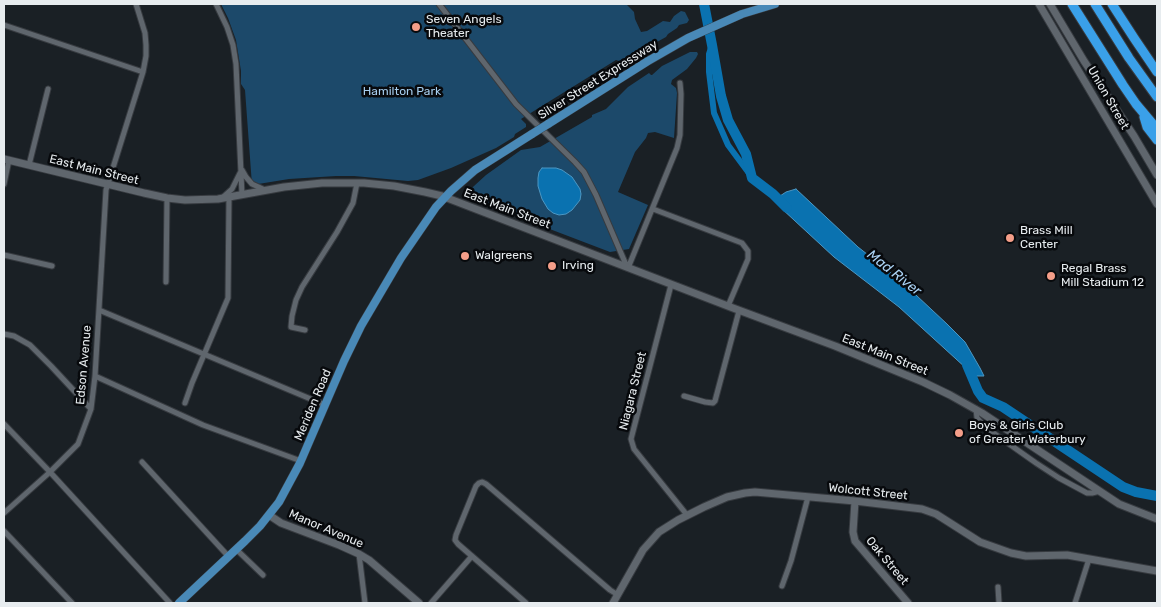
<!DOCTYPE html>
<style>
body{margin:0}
#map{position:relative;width:1161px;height:607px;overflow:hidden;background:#1a2025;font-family:Rubik,sans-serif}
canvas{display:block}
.frame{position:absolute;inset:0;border:5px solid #e7ecef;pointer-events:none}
</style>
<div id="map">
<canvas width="1161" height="607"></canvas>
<div class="frame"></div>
</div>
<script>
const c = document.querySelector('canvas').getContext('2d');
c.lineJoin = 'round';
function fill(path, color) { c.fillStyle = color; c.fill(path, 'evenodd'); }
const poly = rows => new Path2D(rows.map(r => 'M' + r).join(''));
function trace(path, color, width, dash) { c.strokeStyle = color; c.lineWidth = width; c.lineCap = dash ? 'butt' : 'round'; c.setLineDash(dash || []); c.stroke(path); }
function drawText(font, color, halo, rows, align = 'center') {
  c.font = font + ' Rubik,sans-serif'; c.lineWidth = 5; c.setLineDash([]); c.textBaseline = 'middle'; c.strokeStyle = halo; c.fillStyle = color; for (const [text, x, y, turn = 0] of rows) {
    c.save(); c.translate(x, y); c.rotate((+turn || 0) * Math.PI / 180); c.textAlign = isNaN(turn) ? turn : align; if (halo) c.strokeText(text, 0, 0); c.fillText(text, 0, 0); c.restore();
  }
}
fill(poly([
 [221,4,626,4,634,12,635,19,641,32,647,31,663,21,670,22,674,16,681,11,685,12,689,20,687,23,679,25,677,28,668,34,666,37,635,54,627,60,622,62,616,60,521,119,526,124,526,127,515,134,514,137,496,148,451,168,418,180,408,181,354,176,336,176,289,179,252,185,245,90,241,84,241,71,236,40,228,18],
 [690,52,697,52,698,54,696,58,687,69,672,80,671,84,676,88,677,93,674,138,655,132,648,133,646,138,635,152,618,192,648,205,629,249,610,252,471,199,468,196,468,192,474,186,486,175,521,150,540,147,592,117,592,115,606,109,628,87,649,73,651,75,652,75,662,66]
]), '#1c496a');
const water = poly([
 [542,168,556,168,562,170,572,177,580,189,581,194,580,200,572,210,566,214,559,215,553,213,548,209,542,199,538,186,538,178,539,172,542,168],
 [796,189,858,247,901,281,947,324,965,342,980,368,984,376,976,376,971,378,967,369,899,307,834,257,781,208,778,202,778,199,780,196,786,192,796,189]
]);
fill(water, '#0a72b0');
trace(water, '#4c97c3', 1);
trace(poly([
 [712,45,709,54,709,72,714,113,728,145,751,176]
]), '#0a72b0', 6);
trace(poly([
 [704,4,712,45,721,96,728,120,746,154,752,178,773,194,787,208],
 [967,365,978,391,983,398,1003,407,1123,487,1136,492,1157,496]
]), '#0a72b0', 10);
const street = poly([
 [216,4,227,27,233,45,236,64,242,195],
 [439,4,516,104,575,162,584,172,596,195,627,267],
 [4,25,143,72],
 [29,165,48,89],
 [242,170,246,177,252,184,265,190],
 [4,184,9,160],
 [222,198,232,189,240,173],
 [653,209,742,243,748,251,748,259,728,306],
 [4,255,52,266],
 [628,268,677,148,680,135,681,94,680,83],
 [166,282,167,198],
 [671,285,631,439,634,449,687,515],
 [99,310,325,405],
 [305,330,291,327,292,316,296,300,302,287,337,232,353,203,357,183],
 [4,334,14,336,30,345,51,366,91,409],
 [95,376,203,425,301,461],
 [684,396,705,402,713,403,715,401,739,311],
 [185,403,192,383,228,298,229,197],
 [976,409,977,418,985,427,1036,463,1059,478,1087,493,1092,493,1100,491],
 [4,424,50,472,170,603],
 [142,462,229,557],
 [4,513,50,472,78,444,91,409,95,376,106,190,143,72,146,56,146,45,145,33,136,4],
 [4,531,72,603],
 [237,550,263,575],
 [359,554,365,603],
 [782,586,791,561,808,497],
 [998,587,999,603],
 [431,603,472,556],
 [526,603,458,544,455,540,456,535,476,486,479,483,482,482,486,484,610,590,618,595],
 [1075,603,1089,559]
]);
const secondary = poly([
 [1039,4,1157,204],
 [1050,4,1084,61,1134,136,1157,175],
 [4,159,144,193,167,198,185,200,218,199,284,187,322,183,364,183,394,186,425,192,442,196,733,308,835,346,923,382,950,395,982,413,1119,504,1157,519],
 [855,501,853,532,855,541,908,603],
 [269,515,281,523,339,545,359,554,369,560,419,603],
 [613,603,643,550,659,532,678,520,704,507,727,497,745,493,755,492,855,501,922,509,936,514,980,542,1011,553,1026,556,1067,555,1157,571]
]);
const primary = poly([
 [548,124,648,61,688,38,742,14,775,4],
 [179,603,245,541,260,526,279,502,300,463,344,361,361,326,401,258,436,207,451,191,475,170,532,134]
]);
const highway = poly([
 [1072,4,1123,85,1136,104,1157,129],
 [1095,4,1129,58,1157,97],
 [1112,4,1134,38,1157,72],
 [1144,117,1147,127,1157,140]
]);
trace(street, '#373b40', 7);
trace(secondary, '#373b40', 9);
trace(primary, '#373b40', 9);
trace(highway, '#373b40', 11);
trace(street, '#5f666d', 5);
trace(secondary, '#5f666d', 7);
trace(primary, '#4989b7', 8);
trace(highway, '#3aa0e9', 9);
const primaryBridge = poly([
 [532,134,548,124]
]);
trace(primaryBridge, '#373b40', 9, []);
trace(primaryBridge, '#4989b7', 8);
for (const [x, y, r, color] of [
 [416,27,5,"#f49e89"],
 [1010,238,5,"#f49e89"],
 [465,256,5,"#f49e89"],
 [552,266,5,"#f49e89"],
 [1051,276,5,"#f49e89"],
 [959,433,5,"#f49e89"]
]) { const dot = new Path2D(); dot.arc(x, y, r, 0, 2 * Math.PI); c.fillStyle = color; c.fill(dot); trace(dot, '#07090c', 2); }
drawText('12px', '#e7ecef', '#07090c', [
 ["Seven Angels",426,20],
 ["Theater",426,34],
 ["Brass Mill",1020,231],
 ["Center",1020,245],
 ["Walgreens",475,256],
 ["Irving",562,266],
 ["Regal Brass",1061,269],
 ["Mill Stadium 12",1061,283],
 ["Boys & Girls Club",969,426],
 ["of Greater Waterbury",969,440]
], 'left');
drawText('12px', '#e7ecef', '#07090c', [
 ["Silver Street Expressway",598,80,-32],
 ["Union Street",1108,98,60],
 ["East Main Street",94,170,14],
 ["East Main Street",507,209,21],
 ["East Main Street",885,355,22],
 ["Edson Avenue",84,365,-85],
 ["Niagara Street",633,391,-76],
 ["Meriden Road",313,405,-67],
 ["Wolcott Street",868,492,6],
 ["Manor Avenue",326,529,23],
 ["Oak Street",887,561,50]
]);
drawText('12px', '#a6ceef', '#07090c', [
 ["Hamilton Park",402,92]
]);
drawText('italic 14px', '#aad2f4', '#07090c', [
 ["Mad River",894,273,38]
]);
</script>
